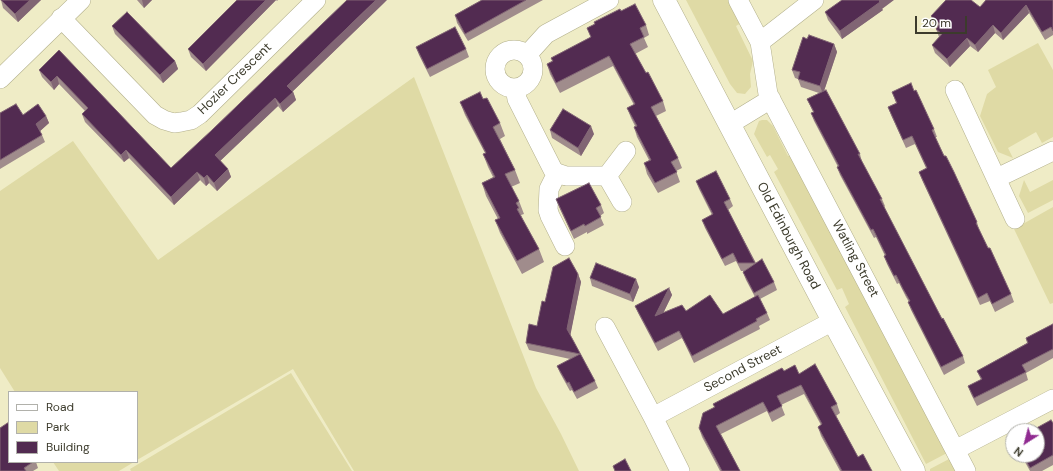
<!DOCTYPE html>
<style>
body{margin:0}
#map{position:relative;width:1053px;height:471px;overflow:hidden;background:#efecc6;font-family:"DM Sans",sans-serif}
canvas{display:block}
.legend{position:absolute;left:8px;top:391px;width:130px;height:72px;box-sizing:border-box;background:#fff;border:1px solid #b1b1ab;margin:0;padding:5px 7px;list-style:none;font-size:12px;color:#3c3b2c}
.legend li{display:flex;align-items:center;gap:8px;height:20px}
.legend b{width:20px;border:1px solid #b1b1ab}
.north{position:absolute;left:1005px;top:423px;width:40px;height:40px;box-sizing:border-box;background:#fff;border:1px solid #b1b1ab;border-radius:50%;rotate:216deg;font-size:11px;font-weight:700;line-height:16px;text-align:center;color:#3c3b2c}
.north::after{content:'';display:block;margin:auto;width:14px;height:18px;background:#902b91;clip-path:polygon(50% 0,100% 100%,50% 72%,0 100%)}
.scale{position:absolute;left:915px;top:16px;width:52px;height:18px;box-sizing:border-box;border:2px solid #3c3b2c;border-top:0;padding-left:5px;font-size:12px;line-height:14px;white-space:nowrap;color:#3c3b2c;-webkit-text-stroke:3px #fff;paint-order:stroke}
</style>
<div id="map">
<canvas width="1053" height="471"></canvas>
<ul class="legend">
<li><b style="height:5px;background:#fff"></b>Road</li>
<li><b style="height:11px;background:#dfdaa5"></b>Park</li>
<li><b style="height:11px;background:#522b51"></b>Building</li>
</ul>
<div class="north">N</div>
<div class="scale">20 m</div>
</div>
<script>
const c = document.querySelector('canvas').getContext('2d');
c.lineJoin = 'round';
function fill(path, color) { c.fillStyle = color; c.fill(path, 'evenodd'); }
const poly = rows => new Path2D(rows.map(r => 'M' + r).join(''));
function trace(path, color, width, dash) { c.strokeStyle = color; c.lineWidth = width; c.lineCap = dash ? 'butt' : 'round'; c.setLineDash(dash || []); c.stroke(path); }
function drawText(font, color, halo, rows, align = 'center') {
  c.font = font + ' "DM Sans",sans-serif'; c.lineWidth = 4; c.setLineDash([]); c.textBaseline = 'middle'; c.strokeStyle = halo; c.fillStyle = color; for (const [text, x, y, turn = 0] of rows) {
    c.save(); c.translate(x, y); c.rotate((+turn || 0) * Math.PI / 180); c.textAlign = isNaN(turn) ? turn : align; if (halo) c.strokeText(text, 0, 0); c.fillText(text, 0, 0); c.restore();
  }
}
fill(poly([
 [686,0,729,0,741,23,736,26,753,61,750,74,751,87,745,94,737,93,730,84],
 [1038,43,1053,70,1053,137,1042,143,1036,132,1008,148,1013,158,998,152,980,116,987,94,996,87,988,70],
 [414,77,536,388,561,434,579,471,354,471,293,369,137,460,137,392,15,392,0,368,0,191,73,141,158,260],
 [762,120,767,120,773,126,788,156,793,153,947,453,926,464,845,307,849,304,842,288,837,290,774,172,778,169,770,155,767,157,754,134,759,121],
 [1024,180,1030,192,1053,180,1053,200,1028,213,1019,196],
 [1053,207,1053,303,1050,304,1014,229],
 [291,373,352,471,131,471,130,469],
 [951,458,957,471,930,471,930,469],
 [53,462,134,462,119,471,59,471]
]), '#dfdaa5');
const minor = poly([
 [738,0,760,42,768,94,966,471],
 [61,18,155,115,164,120,174,123,181,122,191,120,200,114,316,0],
 [760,42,814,0],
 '495 69a19 19 0 1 1 38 0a19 19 0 1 1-38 0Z',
 [527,55,546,34,609,0],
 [0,79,81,0],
 [515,88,517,99,553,170,557,173,566,176,607,176],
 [955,90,1015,219],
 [730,124,771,99],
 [557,173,549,189,548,210,550,216,565,246],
 [997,178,1053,151],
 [622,202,607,176,626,151],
 [605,327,653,417,833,321],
 [653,417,680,471],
 [955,450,1053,399]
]);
const secondary = poly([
 [664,0,833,321,914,471]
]);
trace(minor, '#b2af8b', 20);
trace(secondary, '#b2af8b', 23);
trace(minor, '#fff', 19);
trace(secondary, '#fff', 22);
fill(poly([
 [1,0,41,0,18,22,3,8],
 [137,0,152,0,144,8],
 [237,0,278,0,277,1,276,0,206,71,191,57,188,49],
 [387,0,293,91,296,100,283,112,278,106,220,161,228,169,231,177,217,191,209,183,206,186,200,180,174,205,129,158,124,162,85,122,82,114,85,111,59,84,54,90,42,77,39,70,59,50,171,168],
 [482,0,543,0,468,41,457,23,455,15],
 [1053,0,1053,35,1045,40,1029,13,1003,40,995,33,978,52,970,46,950,67,935,53,932,45,939,37,936,29,938,27,934,24,931,16,980,7],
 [882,9,883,10,842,39,828,20,825,12],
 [621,11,646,25,649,35,644,38,648,47,635,54,646,73,663,101,666,111,656,116,678,158,682,168,676,171,680,182,658,193,647,174,644,163,649,160,637,137,634,127,635,126,631,118,627,108,634,105,613,66,560,93,550,74,547,64,552,61,551,58,591,37,587,28],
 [112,26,175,61,178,69,163,83,115,34],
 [807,39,834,44,837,52,824,91,860,154,862,162,882,199,885,206,884,207,942,319,963,356,965,363,944,375,911,310,908,302,909,302,906,297,899,283,897,284,887,264,884,256,885,256,876,237,874,238,840,175,837,167,838,167,814,121,811,113,813,112,807,99,819,93,801,87,798,79,795,78,792,70],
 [416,47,466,49,469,57,430,77,419,55],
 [914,91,934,129,937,137,935,137,977,222,979,230,1011,294,1014,302,995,312,990,301,980,305,922,180,919,172,926,168,915,144,906,148,891,115,888,107,896,103,892,92],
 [483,99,500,123,505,136,500,139,515,170,520,183,511,187,519,201,524,214,521,215,523,220,539,249,544,262,522,274,500,233,495,220,498,219,486,196,482,183,493,177,488,167,483,154,485,153,465,115,460,102],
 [0,113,23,115,46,116,49,123,40,131,42,135,45,142,0,169],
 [550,130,594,134,581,156,552,138],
 [696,181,730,199,733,206,728,210,756,263,774,282,777,290,760,299,767,313,770,320,759,326,760,329,694,363,682,338,658,351,638,313,635,306,669,288,672,295,663,313,686,311,723,314,755,297,746,280,743,272,744,271,741,271,736,261,725,266,705,228,702,220,712,215,699,189],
 [556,199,601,205,604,213,600,216,604,225,587,234,587,232,574,239,559,207],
 [578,274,581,282,570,335,595,381,598,388,577,399,572,390,570,391,560,373,557,366,570,359,529,350,526,343,537,326,545,302],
 [590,278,639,287,633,302,592,286],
 [1053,324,1053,358,1026,373,1028,380,977,406,971,394,968,386,981,380,977,371,1027,343,1026,338],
 [784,371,799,374,837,404,840,413,836,416,858,457,872,471,840,471,821,436,818,427,821,425,804,394,781,405,785,415,772,422,767,411,721,434,740,471,720,471,702,437,699,428,714,407,713,404],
 [1053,423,1053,465,1042,471,1030,471,1021,455,1037,455],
 [9,462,36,462,38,468,33,471,0,471]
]), '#a08c8c');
fill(poly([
 [30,0,41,0,18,22,15,14],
 [142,0,152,0,144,8],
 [266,0,276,0,206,71,203,64],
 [376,0,387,0,290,94,287,86],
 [880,0,894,0,882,9,883,10,842,39,840,31],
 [1026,5,1029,13,1003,40,1001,33],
 [993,25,995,33,978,52,975,45],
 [967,38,970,46,950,67,947,59],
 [834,44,837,52,823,94,820,86],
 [175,61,178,69,163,83,160,75],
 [57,76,59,84,54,90,51,82],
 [293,92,296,100,283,112,280,104],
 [275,98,278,106,218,163,215,155],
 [46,116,49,123,39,132,36,124],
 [591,126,594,134,581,156,578,148],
 [126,150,129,158,124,162,121,155],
 [228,169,231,177,217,191,214,183],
 [197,172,200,180,174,205,171,197],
 [207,175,209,183,206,186,204,178],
 [578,274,581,282,570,337,567,329],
 [636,279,639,287,633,302,630,294],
 [669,288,672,295,658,324,655,316]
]), '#816574');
const building = poly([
 [1,0,30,0,15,14,1,0],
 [237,0,266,0,203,64,188,49,237,0],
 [347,0,376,0,287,86,293,92,280,104,275,98,215,155,228,169,214,183,207,175,204,178,197,172,171,197,126,150,121,155,82,114,88,108,57,76,51,82,39,70,59,50,171,168,212,130,347,0],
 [482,0,526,0,465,34,455,15,482,0],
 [842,0,880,0,879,1,880,2,840,31,825,12,842,0],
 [946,0,971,0,980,7,986,0,1053,0,1053,31,1051,27,1042,32,1026,5,1001,33,993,25,975,45,967,38,947,59,932,45,942,34,936,29,940,24,931,16,946,0],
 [635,4,646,25,640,28,644,37,630,44,646,73,648,72,663,101,651,107,678,158,671,162,677,172,655,183,644,163,651,160,634,127,637,126,627,108,635,104,609,56,556,83,547,64,553,61,551,58,591,37,587,28,595,24,594,22,620,9,621,11,635,4],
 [127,12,175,61,160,75,112,26,127,12],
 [455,27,466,49,427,69,416,47,455,27],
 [809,35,834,44,820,86,798,79,800,72,792,70,803,37,807,39,809,35],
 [911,83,914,91,916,90,934,129,932,130,944,156,946,156,954,172,977,222,976,223,988,248,990,248,1011,294,992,304,987,293,978,298,919,172,927,168,912,136,903,140,888,107,897,103,892,92,911,83],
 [826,90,860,154,858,154,882,199,880,199,942,319,943,318,963,356,941,367,908,302,910,301,903,289,896,275,894,276,884,256,886,255,873,229,871,230,837,167,839,166,811,113,814,112,807,99,826,90],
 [480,92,483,99,487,98,500,123,493,127,515,170,505,174,519,201,516,203,519,208,517,209,539,249,517,261,495,220,500,218,482,183,495,177,483,154,486,153,460,102,480,92],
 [16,104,23,115,38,104,46,116,36,124,42,135,0,160,0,113,16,104],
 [563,109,591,126,578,148,550,130,563,109],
 [716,171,730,199,724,202,755,263,738,263,733,253,722,259,702,220,713,214,696,181,716,171],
 [589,183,601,205,596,208,601,217,585,226,584,224,571,231,556,199,589,183],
 [569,258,578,274,567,329,595,381,574,392,569,382,567,383,557,366,580,354,526,343,529,324,537,326,542,301,545,302,553,267,569,258],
 [762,259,774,282,754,293,743,272,762,259],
 [596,263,636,279,630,294,590,278,596,263],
 [669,288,655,316,682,305,686,311,710,295,723,314,758,295,767,313,756,319,757,321,692,356,679,331,655,343,635,306,669,288],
 [1053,324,1053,349,1022,365,1026,372,974,398,968,386,982,379,977,371,1028,343,1026,338,1053,324],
 [815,364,837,404,831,407,858,457,863,454,872,471,842,471,818,427,822,424,801,385,777,396,782,406,769,413,763,402,716,426,740,471,722,471,699,428,703,413,715,407,713,404,782,368,784,371,795,365,799,374,815,364],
 [1051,420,1053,423,1053,455,1030,468,1023,455,1037,455,1037,431,1031,431,1051,420],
 [9,422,9,462,33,462,24,468,26,471,0,471,0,428,9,422],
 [625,459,631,471,615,471,613,466,625,459]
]);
fill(building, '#522b51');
trace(building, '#816574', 1);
drawText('13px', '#3c3b2c', '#fff', [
 ["Hozier Crescent",235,79,-44],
 ["Old Edinburgh Road",788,236,62],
 ["Watling Street",855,259,62],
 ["Second Street",743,369,-28]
]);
</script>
